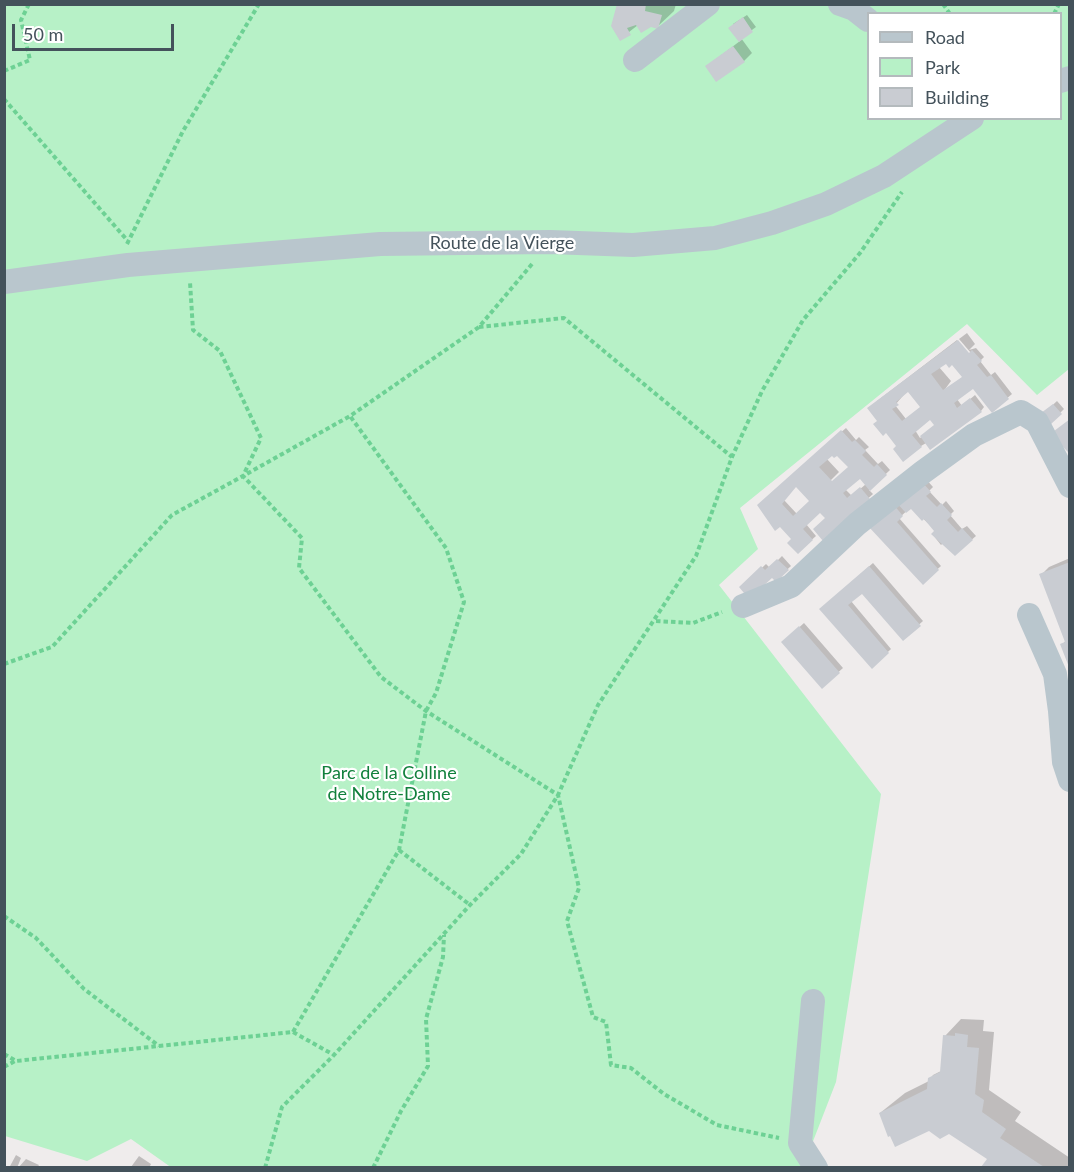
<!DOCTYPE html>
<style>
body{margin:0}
#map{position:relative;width:1074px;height:1172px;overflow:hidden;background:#efecec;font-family:Lato,sans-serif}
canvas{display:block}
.frame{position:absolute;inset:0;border:6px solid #44525b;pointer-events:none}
.legend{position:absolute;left:867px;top:12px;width:195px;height:108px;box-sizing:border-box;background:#fff;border:2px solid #b4babd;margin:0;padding:8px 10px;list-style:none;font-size:18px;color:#44525b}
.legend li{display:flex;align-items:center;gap:12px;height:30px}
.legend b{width:30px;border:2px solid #b4babd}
.scale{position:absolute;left:12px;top:24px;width:162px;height:27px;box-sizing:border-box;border:3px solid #44525b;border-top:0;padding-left:8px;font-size:18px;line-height:21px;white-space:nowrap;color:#44525b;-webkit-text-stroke:4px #fff;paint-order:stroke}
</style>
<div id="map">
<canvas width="1074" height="1172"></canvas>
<div class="frame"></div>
<ul class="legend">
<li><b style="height:8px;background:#b9c6cd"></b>Road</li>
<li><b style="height:16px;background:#b7f1c7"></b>Park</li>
<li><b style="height:16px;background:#c9ccd2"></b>Building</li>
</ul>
<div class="scale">50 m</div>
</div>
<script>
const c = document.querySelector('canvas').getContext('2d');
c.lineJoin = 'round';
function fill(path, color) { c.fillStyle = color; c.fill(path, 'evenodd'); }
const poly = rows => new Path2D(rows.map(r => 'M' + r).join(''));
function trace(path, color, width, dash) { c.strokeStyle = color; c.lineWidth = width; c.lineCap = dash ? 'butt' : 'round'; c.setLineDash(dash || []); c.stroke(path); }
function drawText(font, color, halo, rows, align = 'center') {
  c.font = font + ' Lato,sans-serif'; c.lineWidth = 4.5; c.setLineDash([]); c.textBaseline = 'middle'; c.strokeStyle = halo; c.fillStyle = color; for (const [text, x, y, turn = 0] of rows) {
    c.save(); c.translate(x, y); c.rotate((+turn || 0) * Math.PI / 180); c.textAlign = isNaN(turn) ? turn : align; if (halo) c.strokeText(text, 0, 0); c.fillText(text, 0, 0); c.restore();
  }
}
fill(poly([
 [5,5,1069,5,1069,369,1037,395,967,324,740,508,758,549,719,585,881,794,836,1082,803,1167,172,1168,131,1139,87,1161,5,1136],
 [868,14,1060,14,1060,118,868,118]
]), '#b7f1c7');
fill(poly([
 [619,4,676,4,674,11,657,27,638,25,620,39],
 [747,15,756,27,741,38,752,53,744,61,707,66,740,41,733,24],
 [967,333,975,344,969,350,976,348,984,357,980,361,991,375,995,372,1012,394,992,411,973,387,957,399,962,406,975,395,984,407,981,411,921,446,898,446,879,420,877,401,957,340,967,353,971,353,959,339],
 [946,362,953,363,964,376,943,392,951,381,939,367],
 [908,390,922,407,906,419,895,405],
 [931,418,935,425,920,438,915,430],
 [1057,401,1064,409,1051,422,1043,414],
 [846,428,856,440,859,437,869,447,865,450,878,464,882,461,890,470,869,490,873,494,823,539,826,518,820,511,806,524,816,536,798,552,793,539,780,525,767,519,825,446],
 [832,454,837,454,850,467,828,486,827,484,839,472,826,458],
 [860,477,866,484,852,496,845,489],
 [796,484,824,490,797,514,784,500],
 [925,478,933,487,929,491,942,505,946,501,954,511,950,515,962,529,967,526,976,536,955,554,944,542,941,545,933,535,936,531,911,507,899,518,941,566,923,582,870,526],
 [782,556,791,566,776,580,772,576,742,587,766,564,770,568],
 [1070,558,1070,664,1062,645,1066,640,1041,575,1049,567],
 [873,563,923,621,903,639,862,592,851,601,891,649,872,667,824,606],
 [804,623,843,668,822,687,783,642],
 [961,1019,984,1020,983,1031,994,1032,989,1090,1021,1112,1015,1121,1070,1158,1070,1168,983,1168,989,1158,949,1132,931,1130,880,1113,905,1093,929,1081,933,1075,941,1071,945,1036],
 [16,1155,21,1158,17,1168,9,1168],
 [139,1156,151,1164,149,1168,131,1167],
 [26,1159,39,1165,37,1168,18,1168]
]), '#0003');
fill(poly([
 [617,4,646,4,645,11,662,15,658,29,651,27,641,33,636,25,627,28,631,35,620,41,611,26],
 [743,17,753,32,739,42,728,28],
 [733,46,745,62,716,82,705,66],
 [958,340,969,353,972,350,982,361,977,365,987,377,991,375,1009,399,992,413,973,389,954,403,957,408,970,398,982,412,930,450,920,436,934,425,930,420,912,435,922,447,903,462,893,449,896,446,886,433,883,436,873,424,877,421,867,408],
 [946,364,949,368,952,365,962,377,943,390,931,374],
 [908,392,920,407,902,421,892,409,899,405,896,402],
 [1053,404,1062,414,1051,424,1041,413],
 [1070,419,1070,454,1050,434],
 [841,430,852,442,855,440,866,451,862,455,874,467,877,464,887,475,870,491,860,479,843,493,847,498,860,487,870,499,823,541,813,529,825,518,820,513,803,529,813,540,798,554,787,543,791,539,780,527,775,531,757,505],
 [832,456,834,458,837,456,848,467,832,481,819,467],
 [796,487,809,501,793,516,782,504],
 [921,481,931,492,926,496,937,507,941,503,952,515,947,520,958,532,962,528,973,540,955,556,931,534,934,531,924,519,922,521,911,509,906,513,896,502],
 [893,504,903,516,897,522,939,570,923,585,868,526],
 [777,559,789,570,776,582,772,578,749,599,739,587,761,566,765,570],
 [1070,562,1070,667,1069,667,1060,644,1065,642,1039,574],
 [869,566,921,626,903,641,862,594,848,605,889,653,872,669,819,609],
 [799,626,840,673,822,689,781,642],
 [955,1033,968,1035,967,1047,979,1048,975,1094,984,1100,982,1112,1006,1129,1000,1138,1044,1167,981,1167,987,1159,949,1134,940,1139,929,1131,895,1147,890,1136,888,1137,879,1113,927,1089,928,1078,940,1072,943,1035,955,1036]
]), '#c9ccd2');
trace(poly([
 [943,4,950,14],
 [1054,14,1059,4],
 [4,71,30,60,21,20,29,4],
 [4,99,127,240],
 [127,244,183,131,259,4],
 [532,264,479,327,350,416,243,476,302,538,299,568,381,677,426,711,558,795,579,888,567,921,593,1017,606,1022,611,1065,631,1068,664,1094,717,1125,779,1138],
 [479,327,564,318,732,457],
 [656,621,693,623,722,612],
 [4,664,52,647,172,515,243,476,261,438,220,351,193,330,190,282],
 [399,850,470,905],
 [4,916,36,938,84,989,159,1046],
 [293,1032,399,850,426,711,436,693,464,602,446,548,350,416],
 [4,1054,16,1061,293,1032,334,1055,470,905,521,854,558,795,598,705,696,556,732,457,762,391,803,320,860,253,902,192],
 [4,1067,15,1061],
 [265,1168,282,1107,334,1055],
 [373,1168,401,1111,428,1066,426,1019,443,957,444,935]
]), '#6dd194', 4, [4.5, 3]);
trace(poly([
 [840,4,854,9,868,20],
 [635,60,708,4],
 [1060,81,1070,78],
 [4,282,128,265,380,244,550,242,633,245,715,238,772,223,826,204,884,176,972,118],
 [743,606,791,586,857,524,923,472,974,435,1021,412,1037,422,1070,486],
 [1029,615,1055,674,1060,711],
 [1070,704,1060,711,1064,762,1070,780],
 [813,1001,800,1143,816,1168]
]), '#b9c6cd', 24);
drawText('18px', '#44525b', '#fff', [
 ["Route de la Vierge",502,243]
]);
drawText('18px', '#11803c', '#fff', [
 ["Parc de la Colline",389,773],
 ["de Notre-Dame",389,794]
]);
</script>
